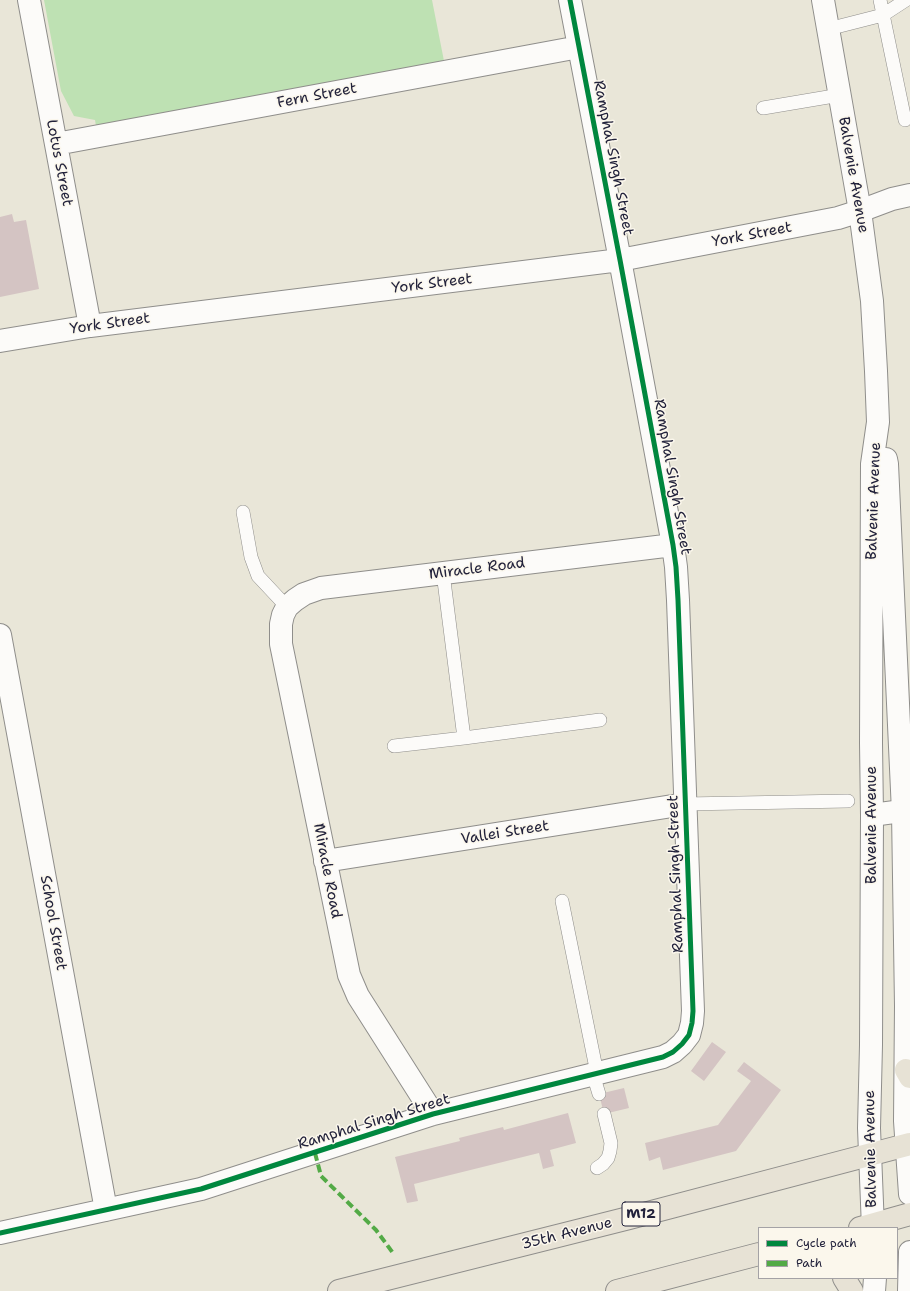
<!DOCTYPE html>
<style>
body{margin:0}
#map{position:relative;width:910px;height:1291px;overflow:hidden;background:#e9e6d8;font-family:"Shantell Sans",sans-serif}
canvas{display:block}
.legend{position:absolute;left:758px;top:1227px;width:140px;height:52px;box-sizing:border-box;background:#fbf7ec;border:1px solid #a4a2a5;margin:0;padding:5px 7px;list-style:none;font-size:12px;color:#22223b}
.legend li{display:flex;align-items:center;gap:8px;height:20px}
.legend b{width:20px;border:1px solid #a4a2a5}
</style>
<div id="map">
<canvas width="910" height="1291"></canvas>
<ul class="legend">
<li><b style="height:5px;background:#00873e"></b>Cycle path</li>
<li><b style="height:5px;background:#53aa46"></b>Path</li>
</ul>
</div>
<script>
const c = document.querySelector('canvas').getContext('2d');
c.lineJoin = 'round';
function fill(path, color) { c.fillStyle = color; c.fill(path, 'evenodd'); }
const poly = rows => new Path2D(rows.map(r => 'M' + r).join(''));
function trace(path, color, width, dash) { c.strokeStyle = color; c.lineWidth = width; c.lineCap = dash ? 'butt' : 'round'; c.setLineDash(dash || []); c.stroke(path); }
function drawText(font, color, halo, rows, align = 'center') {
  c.font = font + ' "Shantell Sans",sans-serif'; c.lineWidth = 3; c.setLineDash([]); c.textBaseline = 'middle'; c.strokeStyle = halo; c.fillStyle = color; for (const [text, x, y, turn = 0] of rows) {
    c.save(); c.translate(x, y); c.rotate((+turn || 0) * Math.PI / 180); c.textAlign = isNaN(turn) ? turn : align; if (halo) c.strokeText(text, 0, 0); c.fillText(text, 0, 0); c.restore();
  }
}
fill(poly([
 [44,0,432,0,444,61,96,126,95,120,74,116,61,91]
]), '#bee1b3');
fill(poly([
 [12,214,14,222,26,220,39,289,0,297,0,217],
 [712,1042,726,1052,704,1081,691,1071],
 [744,1062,781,1090,736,1151,663,1170,660,1157,649,1161,645,1143,718,1125,751,1081,737,1071],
 [624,1088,629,1108,604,1114,599,1094],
 [568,1113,576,1143,550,1150,554,1166,543,1169,539,1153,414,1184,418,1201,407,1203,395,1157,460,1141,459,1138,503,1127,504,1130]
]), '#d4c4c3');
const service = poly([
 [880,0,905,120],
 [828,29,883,15,906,0],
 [763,108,840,95],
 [243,512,251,557,258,576,287,607],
 [464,738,600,720],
 [394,746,464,738,443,573],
 [685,804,848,801],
 [562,901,597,1073],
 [593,1074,599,1094],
 [597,1168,603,1164,608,1158,610,1151,611,1143,604,1114]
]);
const minor = poly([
 [29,0,90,326],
 [56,144,579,47],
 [0,341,90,326,620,260,838,218,860,211,892,199,910,195],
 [0,635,106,1210],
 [872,815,910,810],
 [325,861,685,804],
 [433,1114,358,996,349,975,281,644,281,624,283,615,287,607,295,600,304,594,321,588,673,545],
 [0,1233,201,1189,433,1114,663,1057,673,1052,682,1044,689,1035,692,1023,693,1011,678,600,676,567,673,545,620,260,570,0]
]);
const tertiary = poly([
 [823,0,860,211,872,301,876,371,878,422,872,464,871,743,872,815,871,1045,869,1128,873,1228],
 [886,459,887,464,903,812,906,1006,905,1121,910,1194],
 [874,1291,875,1278],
 [909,1291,910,1252]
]);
const primary = poly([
 [906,1070,910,1077],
 [860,1228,910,1214],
 [844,1278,852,1291],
 [339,1291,629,1218,910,1144],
 [617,1291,759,1254]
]);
trace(service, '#8f8e8b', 14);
trace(minor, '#8f8e8b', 24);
trace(tertiary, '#8f8e8b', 24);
trace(primary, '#8f8e8b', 24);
trace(service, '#fcfbf9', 13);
trace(minor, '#fcfbf9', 22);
trace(tertiary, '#fcfbf9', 22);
trace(primary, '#e7e2d5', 22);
trace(poly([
 [315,1153,321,1176,376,1230,393,1253]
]), '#53aa46', 4, [8, 4]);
trace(poly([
 [0,1233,201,1189,433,1114,663,1057,673,1052,682,1044,689,1035,692,1023,693,1011,678,600,676,567,673,545,620,260,570,0]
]), '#00873e', 5);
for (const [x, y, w] of [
 [641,1214,38]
]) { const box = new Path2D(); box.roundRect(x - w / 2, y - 12, w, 24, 3); c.fillStyle = '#fbf7ec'; c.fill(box); trace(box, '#22223b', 1); }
drawText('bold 14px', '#22223b', null, [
 ["M12",641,1214]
]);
drawText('15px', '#22223b', '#fbf7ec', [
 ["Fern Street",317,96,-11],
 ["Ramphal Singh Street",613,158,79],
 ["Lotus Street",59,163,79],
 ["Balvenie Avenue",853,175,80],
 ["York Street",752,235,-11],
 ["York Street",432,284,-7],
 ["York Street",110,324,-8],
 ["Ramphal Singh Street",672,477,80],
 ["Balvenie Avenue",874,501,-88],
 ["Miracle Road",477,569,-7],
 ["Balvenie Avenue",872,825,-90],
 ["Vallei Street",505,833,-9],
 ["Miracle Road",327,871,79],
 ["Ramphal Singh Street",676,874,-92],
 ["School Street",53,923,80],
 ["Ramphal Singh Street",374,1122,-17],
 ["Balvenie Avenue",871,1149,-91],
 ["35th Avenue",567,1234,-14]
]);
</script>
